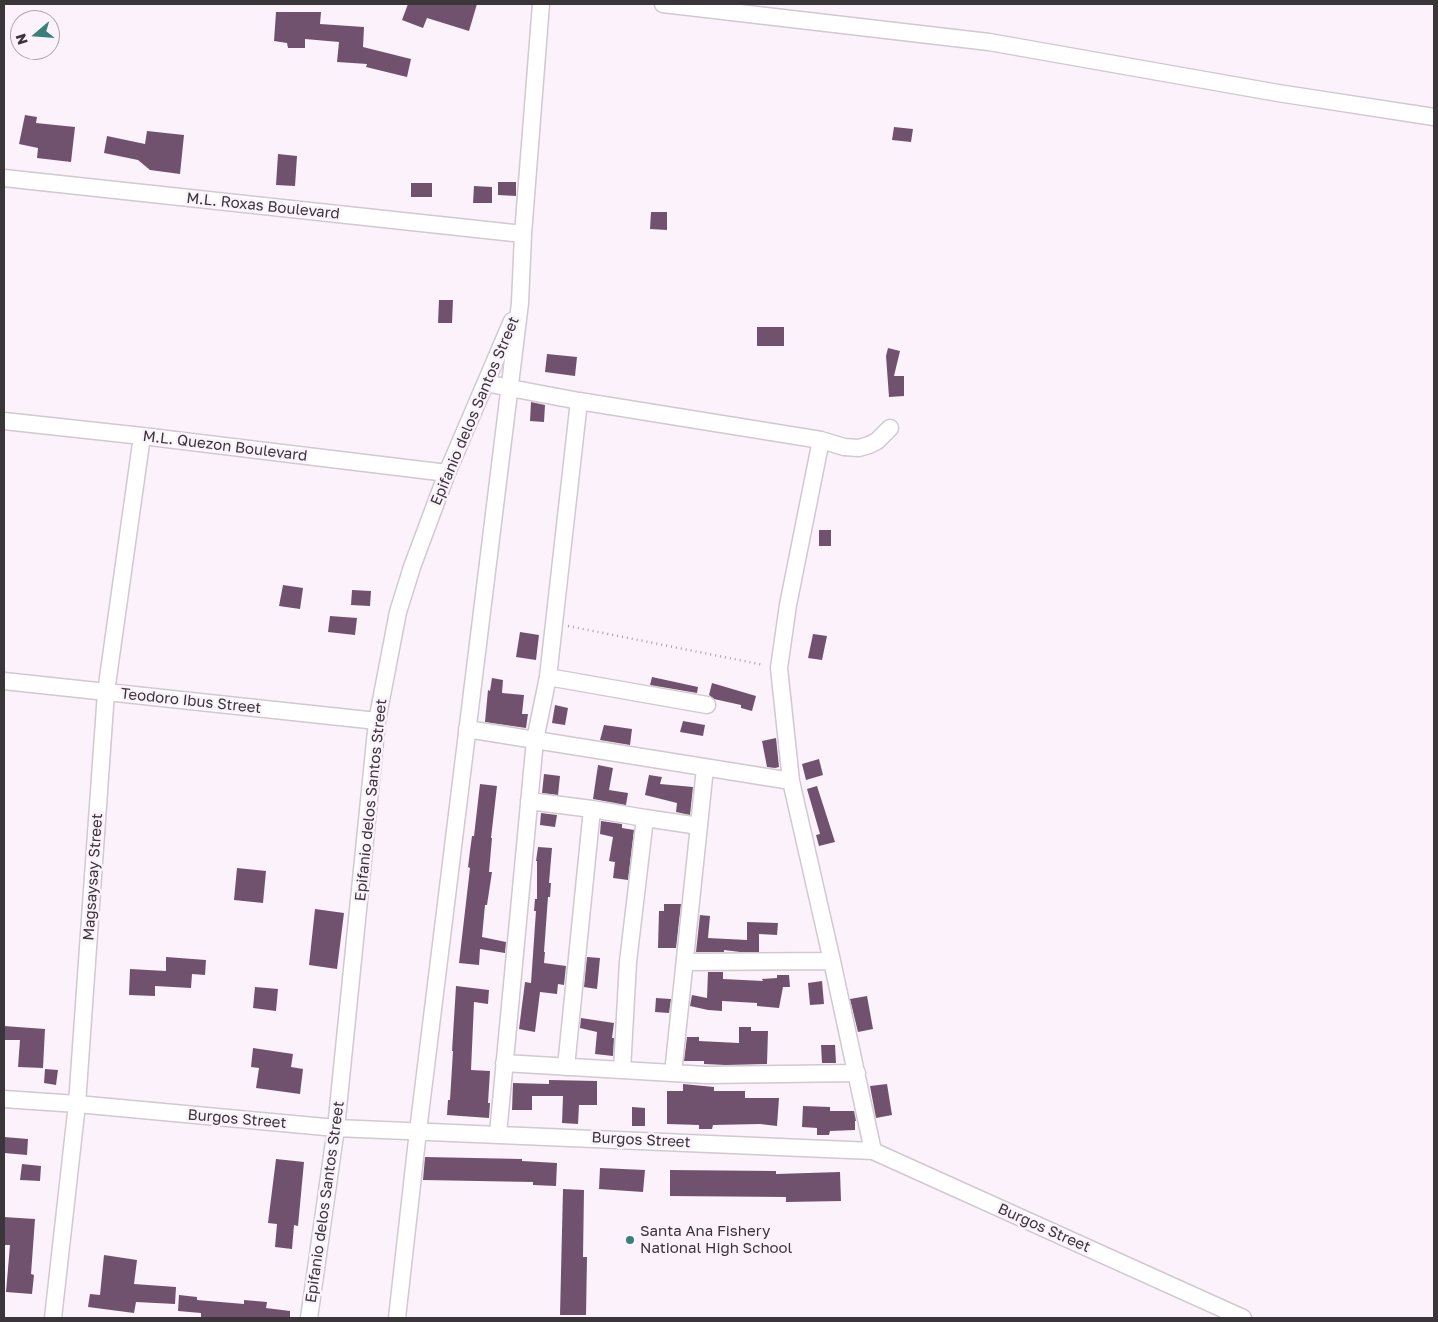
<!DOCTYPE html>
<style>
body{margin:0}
#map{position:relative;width:1438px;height:1322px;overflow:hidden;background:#fcf2fb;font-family:"Golos Text",sans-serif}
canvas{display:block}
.frame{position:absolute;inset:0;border:5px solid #393539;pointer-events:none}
.north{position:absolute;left:10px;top:10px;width:50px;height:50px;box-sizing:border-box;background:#fcf2fb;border:1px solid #aea6ad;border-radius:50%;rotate:252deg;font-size:14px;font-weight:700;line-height:20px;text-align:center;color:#393539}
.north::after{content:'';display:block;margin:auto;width:18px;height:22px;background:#39807b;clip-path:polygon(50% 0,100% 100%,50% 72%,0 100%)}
</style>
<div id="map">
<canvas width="1438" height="1322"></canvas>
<div class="frame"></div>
<div class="north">N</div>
</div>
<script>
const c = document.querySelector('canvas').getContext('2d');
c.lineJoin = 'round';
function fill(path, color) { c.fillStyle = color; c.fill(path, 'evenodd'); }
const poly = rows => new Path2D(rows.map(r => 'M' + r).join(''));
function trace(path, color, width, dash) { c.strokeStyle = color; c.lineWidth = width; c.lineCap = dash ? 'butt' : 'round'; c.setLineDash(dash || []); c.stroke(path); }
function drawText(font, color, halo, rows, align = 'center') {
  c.font = font + ' "Golos Text",sans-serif'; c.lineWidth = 5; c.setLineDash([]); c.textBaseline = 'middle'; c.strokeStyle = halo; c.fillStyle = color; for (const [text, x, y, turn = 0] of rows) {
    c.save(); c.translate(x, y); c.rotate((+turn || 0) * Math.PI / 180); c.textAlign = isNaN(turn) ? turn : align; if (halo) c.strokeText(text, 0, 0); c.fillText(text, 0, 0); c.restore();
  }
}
fill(poly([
 [408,4,477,4,469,31,427,18,423,28,402,20],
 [276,12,321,12,320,24,364,27,363,47,411,59,407,77,366,67,367,64,337,62,339,42,305,39,305,48,288,48,287,43,274,41],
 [25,115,37,117,36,123,75,127,71,162,37,158,38,148,19,144],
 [894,127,913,129,911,142,892,140],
 [147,131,184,135,180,174,150,170,138,160,104,153,107,136,145,144],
 [278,154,297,156,295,186,276,185],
 [498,182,516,182,516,196,498,195],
 [411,183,432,183,432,197,411,197],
 [474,186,492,187,492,203,473,203],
 [651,212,667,212,667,230,650,229],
 [439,300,453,300,452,323,438,323],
 [757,327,784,327,784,346,757,346],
 [888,348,900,351,894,376,904,376,904,396,889,397,886,356],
 [547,354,577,357,575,376,545,372],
 [531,402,545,405,544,422,530,421],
 [819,530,831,530,831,546,819,546],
 [283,585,303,588,300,609,279,606],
 [352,590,371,591,370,606,351,605],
 [330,616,357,618,355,635,328,632],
 [520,632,539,635,536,660,516,657],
 [813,634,827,636,822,660,808,658],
 [652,677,698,687,697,693,650,685],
 [492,678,503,680,502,693,524,695,522,714,528,714,526,728,485,722,488,690,490,691],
 [712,683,756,696,752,711,741,708,741,705,714,699,709,695],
 [555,705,568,708,565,725,552,723],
 [683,721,705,725,703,736,680,732],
 [604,725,632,729,630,745,600,740],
 [776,738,779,767,775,768,767,767,762,741],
 [819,759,823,775,806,780,802,764],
 [598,765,613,768,609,790,628,793,626,805,593,799],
 [544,774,560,776,558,795,542,793],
 [649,775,662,777,660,784,693,787,690,815,676,812,677,803,645,795],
 [480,784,497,786,491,838,492,838,489,872,492,872,487,905,485,905,482,937,506,942,505,953,480,949,479,965,459,963,470,868,468,867,470,851,472,836,474,836],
 [817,786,835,842,819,846,816,835,820,834,807,789],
 [541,813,557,815,555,827,540,825],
 [601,821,622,824,622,828,634,830,628,880,613,878,615,862,609,861,613,837,600,834],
 [538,847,552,848,549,883,551,883,550,897,548,897,544,952,545,952,544,963,566,966,564,985,558,984,557,994,540,992,535,1032,519,1029,525,982,531,983,536,911,534,911,535,899,537,899,537,861,536,861],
 [237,868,266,871,263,903,234,900],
 [664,904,681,904,676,948,658,948,659,911,664,911],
 [315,909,344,913,337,969,309,965],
 [700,915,710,916,708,938,747,940,747,922,778,923,777,935,759,934,759,952,740,952,724,950,724,952,696,952],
 [166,957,206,960,205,975,192,974,191,988,155,986,155,996,129,995,130,969,166,971],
 [587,957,600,958,597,989,584,987],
 [708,972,723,972,723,979,763,981,762,979,777,978,777,975,789,975,790,987,783,987,779,1008,757,1006,757,1003,722,1001,722,1011,708,1010,690,1006,692,995,707,998],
 [822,981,824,1004,810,1005,808,983],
 [456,986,489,990,488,1004,474,1002,471,1070,490,1071,488,1103,490,1103,489,1118,447,1115,448,1100,450,1100,453,1051,452,1051],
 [255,987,278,989,276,1011,253,1008],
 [867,996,873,1029,858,1032,850,999],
 [656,998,671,999,669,1013,655,1012],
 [581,1018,614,1023,612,1038,614,1038,613,1056,595,1054,597,1032,580,1028],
 [4,1026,45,1029,43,1068,18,1067,20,1040,4,1040],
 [739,1027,751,1027,751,1031,768,1031,767,1064,726,1065,704,1064,704,1061,684,1061,687,1037,699,1037,699,1041,739,1043],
 [821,1045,835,1045,836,1063,822,1063],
 [253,1048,293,1054,291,1067,303,1069,300,1094,256,1088,259,1068,251,1067],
 [45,1069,58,1070,56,1085,44,1083],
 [549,1080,597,1081,597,1105,579,1105,578,1124,562,1123,563,1096,532,1096,532,1110,512,1110,513,1083,549,1084],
 [683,1084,714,1087,714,1091,745,1091,745,1098,779,1098,777,1126,760,1124,713,1125,712,1129,699,1129,699,1125,667,1124,667,1091,683,1091],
 [887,1084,892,1115,876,1118,870,1086],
 [803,1106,830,1107,830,1111,854,1111,856,1121,855,1121,855,1130,830,1131,829,1135,817,1135,817,1128,802,1127],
 [632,1107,645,1108,645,1126,632,1126],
 [4,1137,28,1139,27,1155,4,1153],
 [425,1157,522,1159,522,1161,557,1163,556,1186,533,1185,533,1182,423,1180],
 [276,1159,304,1162,298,1226,294,1225,292,1249,275,1247,277,1224,268,1223],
 [22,1164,41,1166,40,1181,20,1180],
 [600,1168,645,1170,643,1192,599,1189],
 [670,1170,776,1171,776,1174,840,1172,841,1201,786,1202,786,1197,670,1196],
 [563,1189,584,1190,583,1257,587,1257,586,1315,560,1315],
 [4,1217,35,1219,31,1274,34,1275,32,1294,6,1292,10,1245,4,1245],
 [104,1255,137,1260,134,1284,176,1287,175,1304,136,1302,134,1313,88,1307,90,1294,100,1295],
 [179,1295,197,1297,197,1300,244,1304,244,1300,267,1302,266,1308,290,1311,290,1318,215,1318,201,1317,201,1313,178,1311]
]), '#71526e');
const minor = poly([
 [663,4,989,42,1278,93,1434,117],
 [4,178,523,234],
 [486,383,510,388,579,401,821,440,844,447,859,448,869,445,877,441,890,428],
 [4,421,142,436,447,473],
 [821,440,788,605,779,668,791,781,832,961,873,1151],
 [548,677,707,705],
 [4,681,377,721],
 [467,729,791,781],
 [529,801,592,809],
 [685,962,832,961],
 [504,1063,706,1075,857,1073],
 [566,1067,592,809,645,818],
 [622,1070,628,962,645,818,699,826],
 [673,1073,705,768],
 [4,1099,77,1104,336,1128,873,1151,1243,1318],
 [498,1134,535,740,548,677,579,401],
 [53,1318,77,1104,106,692,142,436],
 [309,1318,336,1128,377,721,398,612,412,567,447,473,512,321],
 [397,1318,418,1131,520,303,523,234,541,4]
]);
trace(minor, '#d1c8d0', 19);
trace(poly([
 [568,626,764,665]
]), '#a8a0a7', 2.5, [1, 4]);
trace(minor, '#fff', 16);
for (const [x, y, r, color] of [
 [630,1240,5,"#39807b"]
]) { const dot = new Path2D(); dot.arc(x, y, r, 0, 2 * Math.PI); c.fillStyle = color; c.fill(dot); trace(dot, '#fcf2fb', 2); }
drawText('15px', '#393539', '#fcf2fb', [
 ["M.L. Roxas Boulevard",263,206,6],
 ["Epifanio delos Santos Street",475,411,-67],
 ["M.L. Quezon Boulevard",225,446,7],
 ["Teodoro Ibus Street",191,701,6],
 ["Epifanio delos Santos Street",371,800,-84],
 ["Magsaysay Street",93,877,-86],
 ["Burgos Street",237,1119,5],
 ["Burgos Street",641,1140,3],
 ["Epifanio delos Santos Street",325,1202,-82],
 ["Burgos Street",1044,1228,24]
]);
drawText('15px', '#393539', '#fcf2fb', [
 ["Santa Ana Fishery",640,1231],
 ["National High School",640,1248]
], 'left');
</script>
